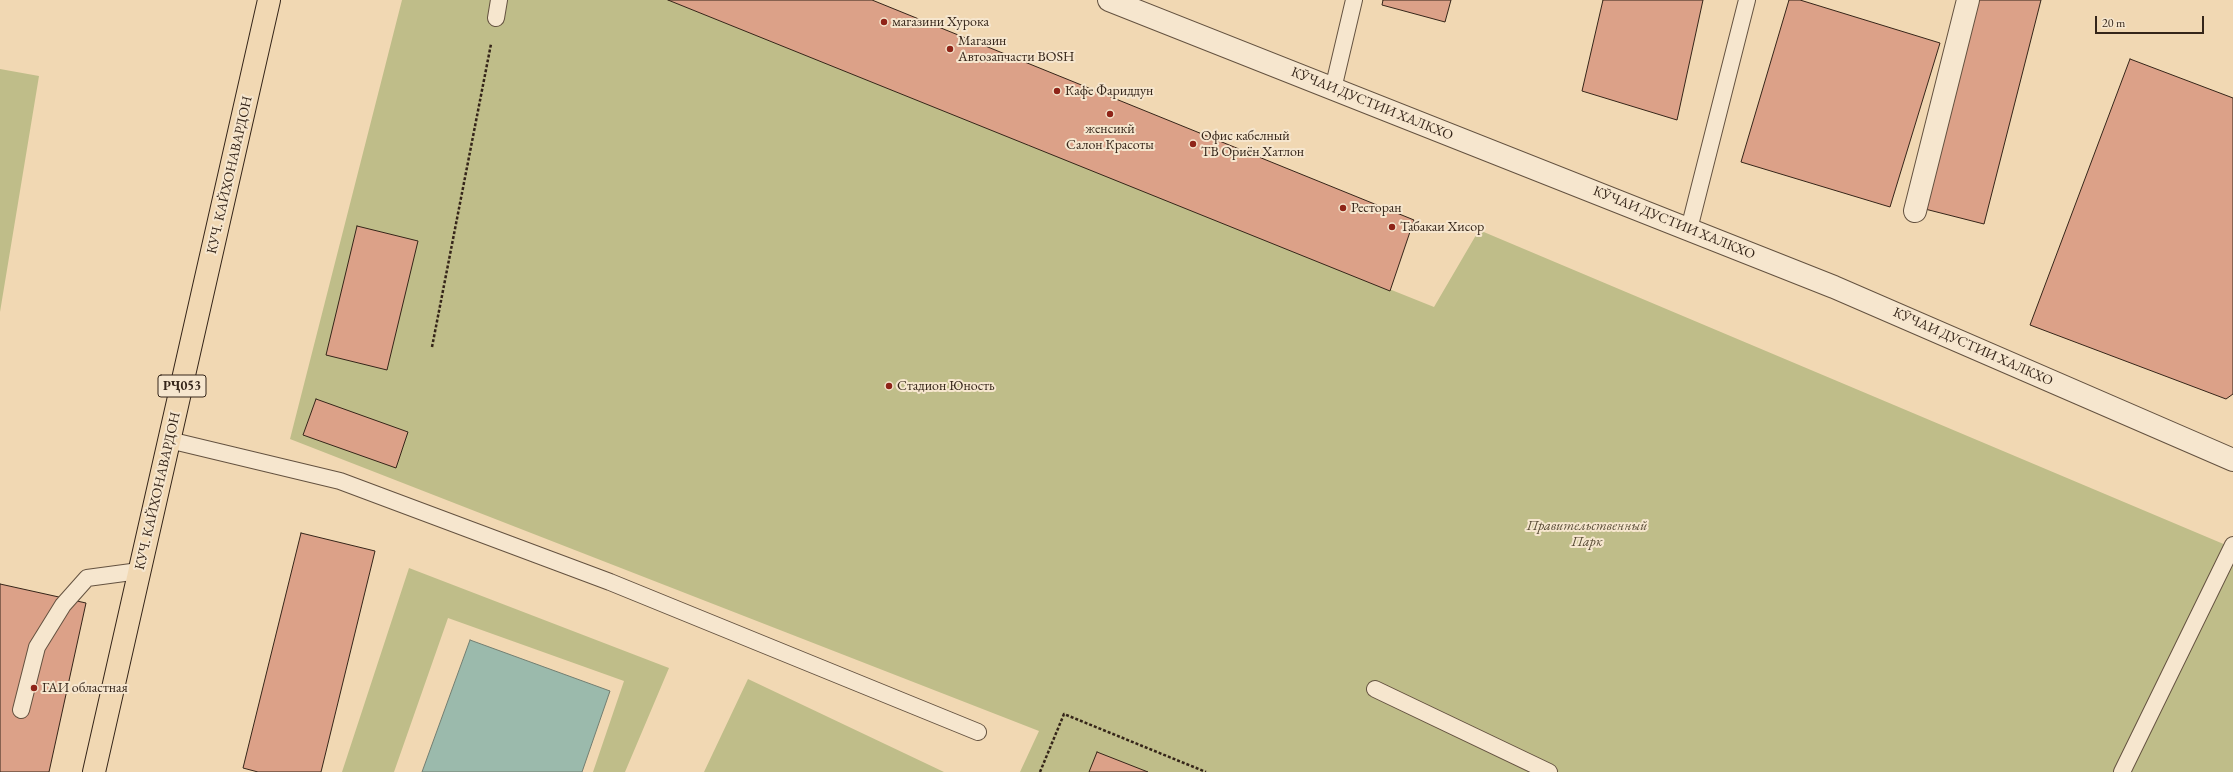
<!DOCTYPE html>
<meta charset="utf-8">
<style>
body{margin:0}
#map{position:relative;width:2233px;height:772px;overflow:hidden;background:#f1d8b3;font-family:"EB Garamond",serif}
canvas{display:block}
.scale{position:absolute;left:2095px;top:16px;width:109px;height:18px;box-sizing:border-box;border:2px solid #352519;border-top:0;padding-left:5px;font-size:12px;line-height:14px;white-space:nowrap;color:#352519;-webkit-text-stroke:3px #f6e6ce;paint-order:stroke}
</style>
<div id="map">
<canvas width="2233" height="772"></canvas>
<div class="scale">20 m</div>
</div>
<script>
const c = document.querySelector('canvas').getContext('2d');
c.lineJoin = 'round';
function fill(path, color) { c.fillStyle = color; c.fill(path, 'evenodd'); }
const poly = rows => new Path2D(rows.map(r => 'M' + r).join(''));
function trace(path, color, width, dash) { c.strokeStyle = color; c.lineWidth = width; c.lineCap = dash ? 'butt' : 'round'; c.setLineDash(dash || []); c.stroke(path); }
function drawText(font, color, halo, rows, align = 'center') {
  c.font = font + ' "EB Garamond",serif'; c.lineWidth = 4; c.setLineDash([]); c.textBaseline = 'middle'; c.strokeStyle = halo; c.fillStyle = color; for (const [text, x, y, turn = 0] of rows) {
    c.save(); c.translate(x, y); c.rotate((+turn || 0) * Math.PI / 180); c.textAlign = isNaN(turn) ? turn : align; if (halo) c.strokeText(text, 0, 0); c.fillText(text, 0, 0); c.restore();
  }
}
fill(poly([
 [402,0,668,0,1434,307,1479,230,2233,548,2233,772,1020,772,1039,731,290,439],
 [0,69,39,76,0,312],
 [409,568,669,668,625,772,593,772,624,681,448,618,394,772,342,772],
 [748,679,944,772,945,772,704,772]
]), '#bfbd89');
const water = poly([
 [470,640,610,691,582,772,422,772,470,640]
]);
fill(water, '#9bbaac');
trace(water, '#727e71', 1);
const building = poly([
 [668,0,872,0,1414,220,1390,291,668,0],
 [1383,0,1451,0,1445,22,1382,5,1383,0],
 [1603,0,1703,0,1677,120,1582,91,1603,0],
 [1789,0,1800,0,1940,43,1890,207,1741,162,1789,0],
 [1979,0,2041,0,1984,224,1925,209,1979,0],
 [2130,59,2233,98,2233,394,2226,399,2030,325,2130,59],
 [357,226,418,241,387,370,326,355,357,226],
 [316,399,408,432,396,468,303,435,316,399],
 [301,533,375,551,321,772,258,772,243,768,301,533],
 [0,584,86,603,49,772,0,772,0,584],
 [1097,752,1148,772,1089,772,1097,752]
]);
fill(building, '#dca188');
trace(building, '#352519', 1);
const service = poly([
 [496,18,499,0],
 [1333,89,1354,0],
 [1689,229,1747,0],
 [169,440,340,481,610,582,978,732],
 [1375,689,1549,772],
 [21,710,37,647,63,605,87,578,139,571],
 [2122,772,2233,545]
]);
const minor = poly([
 [1915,211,1968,0]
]);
const tertiary = poly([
 [1109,0,1834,287,2233,460]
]);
const primary = poly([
 [94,772,269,0]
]);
trace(service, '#645240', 18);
trace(minor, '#645240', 24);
trace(tertiary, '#645240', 24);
trace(primary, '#352519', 24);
trace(poly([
 [432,347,491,44],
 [1040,772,1064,714,1206,772]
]), '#352519', 2.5, [3, 2]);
trace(service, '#f6e6ce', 16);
trace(minor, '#f6e6ce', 22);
trace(tertiary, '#f6e6ce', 22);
trace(primary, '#f1d8b3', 22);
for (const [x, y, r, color] of [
 [884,22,4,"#8f2418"],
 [950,49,4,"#8f2418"],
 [1057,91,4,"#8f2418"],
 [1110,114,4,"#8f2418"],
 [1193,144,4,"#8f2418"],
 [1343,208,4,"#8f2418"],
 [1392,227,4,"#8f2418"],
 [889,386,4,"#8f2418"],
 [34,688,4,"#8f2418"]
]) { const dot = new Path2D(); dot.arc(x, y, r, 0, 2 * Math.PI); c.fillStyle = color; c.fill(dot); trace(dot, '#f6e6ce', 1.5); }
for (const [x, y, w] of [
 [182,386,48]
]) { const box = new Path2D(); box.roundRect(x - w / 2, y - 11, w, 22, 3); c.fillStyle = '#f6e6ce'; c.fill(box); trace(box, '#352519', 1); }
drawText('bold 13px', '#352519', null, [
 ["РҶ053",182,386]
]);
drawText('14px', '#352519', '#f6e6ce', [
 ["магазини Хурока",892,22],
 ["Магазин",958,41],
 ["Автозапчасти BOSH",958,57],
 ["Кафе Фариддун",1065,91],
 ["женсикй",1110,129,"center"],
 ["Салон Красоты",1110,145,"center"],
 ["Офис кабелный",1201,136],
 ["ТВ Ориён Хатлон",1201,152],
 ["Ресторан",1351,208],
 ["Табакаи Хисор",1400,227],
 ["Стадион Юность",897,386],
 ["ГАИ областная",42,688]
], 'left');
drawText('14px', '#352519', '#f6e6ce', [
 ["КӮЧАИ ДУСТИИ ХАЛКХО",1372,104,22],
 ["КУЧ. КАЙХОНАВАРДОН",230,175,-77],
 ["КӮЧАИ ДУСТИИ ХАЛКХО",1674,223,22],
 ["КӮЧАИ ДУСТИИ ХАЛКХО",1973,347,24],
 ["КУЧ. КАЙХОНАВАРДОН",158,491,-77]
]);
drawText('italic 14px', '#584b35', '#f6e6ce', [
 ["Правительственный",1587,526],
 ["Парк",1587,542]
]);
</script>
